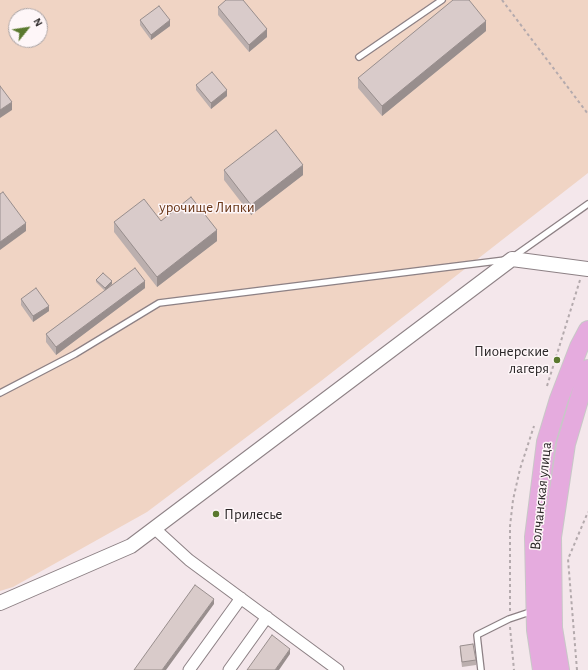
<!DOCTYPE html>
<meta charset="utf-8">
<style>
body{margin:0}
#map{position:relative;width:588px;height:670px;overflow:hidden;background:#f4e7eb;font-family:"Alegreya Sans",sans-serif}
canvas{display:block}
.north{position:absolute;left:8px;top:8px;width:40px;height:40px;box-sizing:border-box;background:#fef6f8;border:1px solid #a9a3a4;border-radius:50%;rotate:60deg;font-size:11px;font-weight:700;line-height:16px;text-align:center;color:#2a2627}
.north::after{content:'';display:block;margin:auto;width:14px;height:18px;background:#5a792e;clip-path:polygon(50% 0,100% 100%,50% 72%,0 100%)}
</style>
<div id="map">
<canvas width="588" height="670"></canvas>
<div class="north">N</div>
</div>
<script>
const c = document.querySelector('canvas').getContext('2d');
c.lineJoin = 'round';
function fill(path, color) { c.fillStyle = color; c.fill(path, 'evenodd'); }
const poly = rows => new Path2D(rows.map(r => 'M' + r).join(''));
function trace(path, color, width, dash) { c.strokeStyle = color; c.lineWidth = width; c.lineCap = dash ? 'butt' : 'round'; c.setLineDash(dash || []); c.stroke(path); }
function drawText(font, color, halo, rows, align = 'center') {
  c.font = font + ' "Alegreya Sans",sans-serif'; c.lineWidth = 3; c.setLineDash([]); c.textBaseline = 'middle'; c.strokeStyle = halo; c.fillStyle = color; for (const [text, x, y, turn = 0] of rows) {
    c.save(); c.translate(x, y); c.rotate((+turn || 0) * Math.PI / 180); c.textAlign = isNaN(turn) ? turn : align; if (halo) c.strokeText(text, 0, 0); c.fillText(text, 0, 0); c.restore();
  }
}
fill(poly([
 [0,0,588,0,588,173,321,381,147,512,13,587,0,591],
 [16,16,40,16,40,40,16,40]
]), '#f0d4c4');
const service = poly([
 [359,57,442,0],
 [513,257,588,204],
 [0,393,75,354,159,303,505,260],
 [481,670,477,635,509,619,533,611]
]);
const minor = poly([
 [154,528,189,560,338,670],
 [189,670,241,598],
 [229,670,267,617]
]);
const tertiary = poly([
 [0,603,131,546,512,259,588,269]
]);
const primary = poly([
 [542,670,536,630,534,537,546,442,559,399,579,347,588,330],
 [560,670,553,628,552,537,566,444,588,369]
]);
trace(service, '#8d8185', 8);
trace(minor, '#8d8185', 13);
trace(tertiary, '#8d8185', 16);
trace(primary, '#c8c7c7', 20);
trace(poly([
 [502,0,588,114],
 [547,386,580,280],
 [510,611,510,526,513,500,520,469,534,426],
 [510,627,514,670],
 [577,670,568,559,588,512]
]), '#b4aaad', 2, [3, 3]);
trace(service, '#fff', 5.5);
trace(minor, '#fff', 11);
trace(tertiary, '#fff', 14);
trace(primary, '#e5abde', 18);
fill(poly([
 [218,7,267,37,249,52,218,15],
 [140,20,170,26,151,40,140,25],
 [486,31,382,116,358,88,358,78],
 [196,85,227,96,211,109,196,90],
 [224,170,303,175,251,215,224,180],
 [161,221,217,241,157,287,114,232,114,222],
 [96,280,112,284,105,290,145,288,56,355,46,342,46,334,105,291,96,282],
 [21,299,49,311,33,322,21,305],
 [460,646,476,660,476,665,462,667,460,651]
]), '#bbafae');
fill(poly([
 [170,20,170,26,151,40,151,35],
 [486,21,486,31,382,116,382,106],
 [267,29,267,37,249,52,249,45],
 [227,90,227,96,211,109,211,103],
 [12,102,12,110,0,118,0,110],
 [303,165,303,175,251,215,251,205],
 [26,223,26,231,0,250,0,242],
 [217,230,217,241,157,287,157,277],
 [112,281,112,284,105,291,105,288],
 [145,281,145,288,56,355,56,347],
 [49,306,49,311,33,322,33,316],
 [214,599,214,604,166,670,162,670],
 [290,649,290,654,279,670,275,670]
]), '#988e8d');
const building = poly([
 [226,0,243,0,267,29,249,45,218,7,226,0],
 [453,0,469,0,486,21,382,106,358,78,453,0],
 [159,6,170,20,151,35,140,20,159,6],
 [212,72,227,90,211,103,196,85,212,72],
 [0,86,12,102,0,110,0,86],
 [276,130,303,165,251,205,224,170,276,130],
 [3,192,26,223,0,242,0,194,3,192],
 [191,197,217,230,157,277,114,222,144,199,161,221,191,197],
 [135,268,145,281,56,347,46,334,135,268],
 [103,273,112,281,105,288,96,280,103,273],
 [36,288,49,306,33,316,21,299,36,288],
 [195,585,214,599,162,670,134,670,195,585],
 [272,635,290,649,275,670,247,670,272,635],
 [473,644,476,660,462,662,460,646,473,644]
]);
fill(building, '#d9cbca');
trace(building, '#988e8d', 1);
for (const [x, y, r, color] of [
 [557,360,4,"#5a792e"],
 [216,514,4,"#5a792e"]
]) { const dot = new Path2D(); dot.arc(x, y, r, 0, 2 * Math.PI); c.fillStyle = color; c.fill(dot); trace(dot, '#fef6f8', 1.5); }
drawText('15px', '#6a3718', '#fef6f8', [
 ["урочище Липки",207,207]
]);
drawText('15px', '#2a2627', '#fef6f8', [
 ["Пионерские",549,351],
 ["лагеря",549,368],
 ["Прилесье",224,514,"left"]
], 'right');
drawText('15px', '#2a2627', '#fef6f8', [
 ["Волчанская улица",541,496,-84]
]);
</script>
